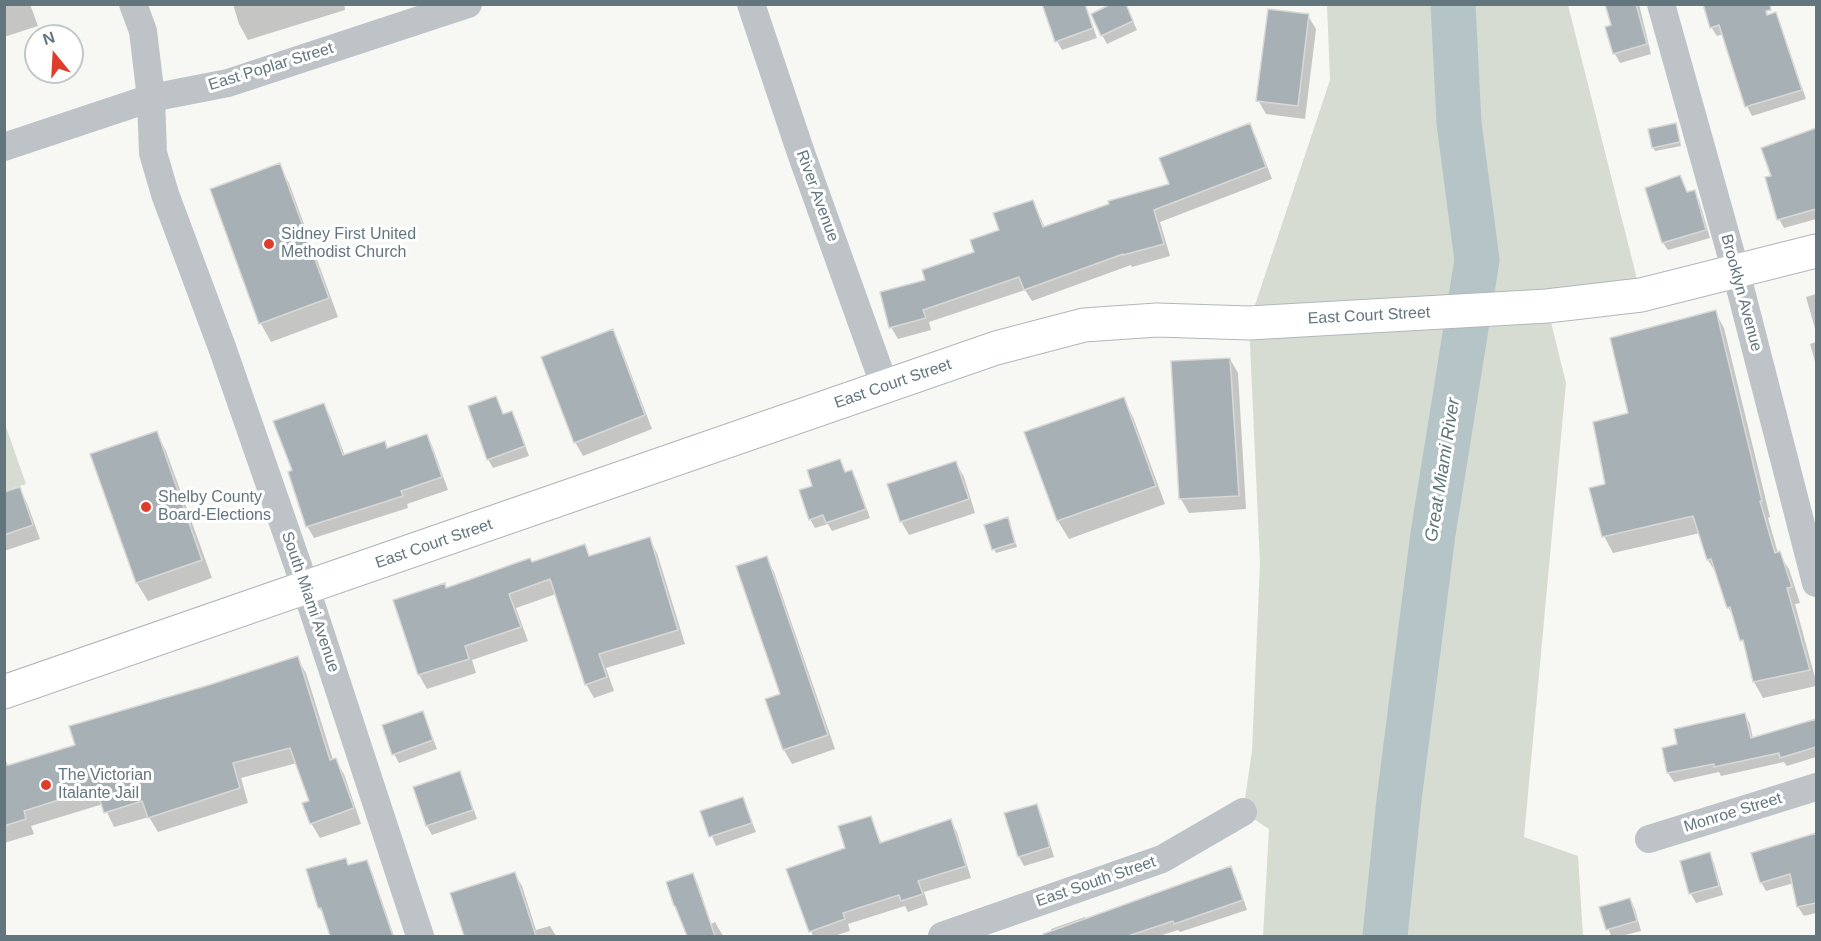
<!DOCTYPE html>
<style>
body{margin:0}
#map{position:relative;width:1821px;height:941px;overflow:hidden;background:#f7f7f4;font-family:Arial,sans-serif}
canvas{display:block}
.frame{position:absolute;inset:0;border:6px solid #63767e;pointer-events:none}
.north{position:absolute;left:24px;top:24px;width:60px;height:60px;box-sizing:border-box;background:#fff;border:2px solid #c1c8cb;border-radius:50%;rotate:342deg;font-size:16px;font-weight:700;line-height:24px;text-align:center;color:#63767e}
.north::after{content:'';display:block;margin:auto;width:21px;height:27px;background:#de3d2c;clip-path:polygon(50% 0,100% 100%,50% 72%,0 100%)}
</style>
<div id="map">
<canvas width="1821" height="941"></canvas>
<div class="frame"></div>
<div class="north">N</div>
</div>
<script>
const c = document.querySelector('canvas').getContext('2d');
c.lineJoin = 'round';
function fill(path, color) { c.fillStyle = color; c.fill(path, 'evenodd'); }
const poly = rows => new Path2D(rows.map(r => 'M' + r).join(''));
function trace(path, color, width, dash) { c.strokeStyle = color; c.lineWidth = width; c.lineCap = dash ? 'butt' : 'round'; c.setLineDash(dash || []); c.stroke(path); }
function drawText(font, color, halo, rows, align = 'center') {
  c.font = font + ' Arial,sans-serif'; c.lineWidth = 6; c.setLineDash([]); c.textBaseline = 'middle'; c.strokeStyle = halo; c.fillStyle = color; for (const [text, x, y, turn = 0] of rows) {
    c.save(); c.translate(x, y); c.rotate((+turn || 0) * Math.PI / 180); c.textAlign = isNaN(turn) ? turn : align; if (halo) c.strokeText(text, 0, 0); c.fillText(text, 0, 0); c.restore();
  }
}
fill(poly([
 [1327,5,1568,5,1641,295,1547,306,1566,383,1524,837,1578,856,1583,936,1263,936,1269,829,1243,812,1252,751,1260,563,1249,323,1330,80],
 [5,424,26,484,5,491,4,424]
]), '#d7dcd3');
fill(poly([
 [4,4,30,4,38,26,4,37],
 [233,4,344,4,345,10,248,40,239,24],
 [1051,4,1085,4,1097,38,1062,50,1057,41],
 [1607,4,1639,4,1651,54,1620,63,1615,54,1607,28,1613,26],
 [1765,4,1768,16,1775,14,1780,23,1806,99,1752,116,1747,106,1723,34,1717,36,1711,27],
 [1128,10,1137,30,1107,44,1102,35],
 [1308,16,1316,29,1305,119,1266,114,1258,100],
 [1249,125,1256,137,1272,179,1160,222,1170,256,1132,267,1131,265,1032,301,1025,290,929,322,931,330,898,339,891,327,927,281,976,253,1033,201,1045,228,1171,185],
 [1677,129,1681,146,1655,151,1653,147],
 [1816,129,1816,219,1784,228,1779,219,1773,177,1763,148],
 [279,165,289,183,338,317,271,342,261,324,211,190],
 [1680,176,1688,194,1694,192,1699,200,1710,238,1668,250,1663,243],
 [1816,294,1816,332,1806,297],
 [1715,312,1724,328,1770,517,1768,518,1778,553,1789,569,1800,603,1795,604,1816,681,1816,686,1763,698,1754,682,1747,649,1742,640,1736,622,1728,607,1718,576,1708,560,1700,533,1613,553,1604,536,1607,485,1630,414],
 [612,331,620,345,652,429,583,456,575,442],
 [1816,342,1816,365,1810,344],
 [1230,359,1238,373,1246,509,1189,513,1181,499,1172,363],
 [496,397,504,415,512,413,517,422,529,456,493,468,488,459],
 [1123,399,1133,417,1165,504,1069,539,1058,521,1026,433],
 [323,404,330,416,345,456,388,449,427,436,433,448,448,490,407,504,408,508,314,538,307,526,293,471],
 [156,432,166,451,212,578,148,601,137,583],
 [839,460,846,474,852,472,857,481,870,518,832,531,828,524,815,528,810,519,814,487],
 [956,463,964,477,975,513,909,535,901,521],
 [19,489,27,503,40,539,4,551,4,494],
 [1010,523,1017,547,996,553,994,549],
 [649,539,657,553,685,644,606,668,614,691,594,698,586,684,556,594,516,608,528,641,472,660,476,673,427,689,419,675,395,601,447,589,532,564,584,546,590,557],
 [766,558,774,572,835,749,792,764,784,750,767,700,782,695],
 [297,658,306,673,333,760,335,760,344,774,361,824,320,838,311,823,311,801,297,763,241,778,248,803,158,832,149,817,114,827,103,804,31,826,34,834,4,843,4,758,9,767,77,746,210,686],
 [422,712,437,749,399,763,394,754],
 [1745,715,1750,724,1753,739,1816,720,1816,757,1787,766,1784,762,1721,776,1719,772,1674,782,1668,773,1663,749,1678,746],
 [459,773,464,782,477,819,432,835,427,826],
 [742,798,756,832,716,846,702,812],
 [1036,805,1041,814,1054,857,1024,866,1019,857,1006,814],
 [870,818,882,844,950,821,957,832,971,878,924,892,928,905,908,912,905,906,848,924,850,931,834,936,813,936,788,870,847,849],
 [1816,835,1816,913,1804,916,1798,907,1794,883,1766,891,1761,882,1753,854],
 [1709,854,1714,863,1723,895,1696,903,1691,894,1682,862],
 [345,859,349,867,366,861,372,872,394,936,332,936,326,918,319,908],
 [1231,868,1236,877,1247,910,1180,932,1178,930,1159,936,1054,936,1051,929,1085,917,1086,920],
 [515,874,522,886,536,930,550,926,556,936,467,936,465,933],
 [693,875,698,884,711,924,715,922,723,936,688,936,668,883],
 [1630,900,1635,909,1641,931,1621,936,1611,936,1601,908]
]), '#0003');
trace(poly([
 [1385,936,1399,800,1433,534,1477,260,1459,123,1453,4]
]), '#b5c5c7', 45);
const building = poly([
 [1042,4,1085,4,1093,28,1055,42,1042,4],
 [1111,4,1126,4,1133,21,1101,36,1091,14,1111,4],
 [1605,4,1636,4,1647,44,1613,54,1605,27,1611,25,1605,4],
 [1703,4,1770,4,1771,10,1766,11,1767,15,1776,12,1802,90,1745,107,1719,25,1710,28,1703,4],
 [1268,9,1309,14,1298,106,1256,101,1268,9],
 [1250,123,1266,167,1154,210,1164,244,1123,255,1123,254,1024,290,1019,277,923,310,926,318,889,328,880,292,925,280,922,270,974,252,970,240,999,230,993,213,1033,200,1043,227,1109,204,1108,201,1169,184,1159,158,1250,123],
 [1676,123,1680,142,1652,148,1648,129,1676,123],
 [1816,128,1816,209,1777,220,1765,177,1771,176,1761,148,1816,128],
 [280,163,329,298,259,324,210,189,280,163],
 [1680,175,1687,192,1695,190,1706,230,1662,243,1645,188,1680,175],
 [1716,310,1762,501,1760,501,1775,553,1780,551,1792,587,1787,588,1810,670,1753,682,1743,640,1740,641,1730,607,1727,608,1711,559,1707,560,1693,516,1602,537,1589,488,1605,484,1593,422,1628,413,1610,338,1716,310],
 [613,329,645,415,574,443,541,357,613,329],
 [1230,358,1239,496,1179,499,1171,361,1230,358],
 [496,396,503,414,512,411,525,446,487,460,468,406,496,396],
 [1124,397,1156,486,1057,521,1024,432,1124,397],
 [324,403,343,455,385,441,387,448,427,434,442,477,401,491,403,496,306,527,288,472,292,470,273,421,324,403],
 [157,431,202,560,136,583,90,454,157,431],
 [840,459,845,472,852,470,866,509,826,523,823,515,809,520,799,490,812,486,807,470,840,459],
 [956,461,969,499,900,522,887,484,956,461],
 [20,487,33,525,4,535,4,492,20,487],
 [1008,517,1015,543,992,550,984,525,1008,517],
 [650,537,678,630,599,654,607,677,585,685,550,579,509,594,521,627,465,646,469,659,418,675,393,600,445,583,446,588,530,558,532,562,585,544,589,556,650,537],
 [767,556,828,735,783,750,765,699,780,694,736,566,767,556],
 [298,656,330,760,336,758,354,808,310,824,302,803,309,801,290,748,233,763,240,788,148,818,142,801,104,813,96,788,24,811,26,819,4,826,4,765,9,765,75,745,69,726,209,685,298,656],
 [423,711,433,740,392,755,382,725,423,711],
 [1745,713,1751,738,1816,719,1816,747,1780,758,1779,753,1714,767,1714,764,1667,773,1662,748,1677,744,1674,729,1745,713],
 [460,771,473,810,426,826,413,787,460,771],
 [743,797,752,823,709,837,700,811,743,797],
 [1037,804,1050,847,1018,857,1004,813,1037,804],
 [871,816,880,843,951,819,966,866,918,881,923,894,901,901,899,895,843,913,845,919,809,932,786,869,845,848,838,826,871,816],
 [1816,833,1816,903,1797,907,1790,874,1760,883,1751,853,1816,833],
 [1710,852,1719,886,1689,894,1680,861,1710,852],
 [346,858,348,865,367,860,393,936,330,936,321,908,318,908,306,869,346,858],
 [1231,866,1243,900,1174,924,1173,921,1128,936,1044,936,1043,934,1231,866],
 [515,872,536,936,464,936,450,893,515,872],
 [693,873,715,936,687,936,675,906,674,906,666,882,693,873],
 [1630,898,1637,921,1606,930,1599,907,1630,898]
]);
fill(building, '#a7b1b5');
trace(building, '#d8d8d6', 1.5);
const secondary = poly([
 [4,692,996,348,1084,325,1157,320,1249,323,1547,306,1641,295,1816,251]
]);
trace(secondary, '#b0b7ba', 35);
trace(poly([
 [133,4,143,31,151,98,153,153,165,194,223,350,306,589,420,936],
 [751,4,801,153,885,387],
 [1661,4,1736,272,1816,583],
 [4,147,151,98,228,83,468,4],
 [1649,839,1816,787],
 [942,936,1162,859,1243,812]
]), '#bdc3c6', 28);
trace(secondary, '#fff', 33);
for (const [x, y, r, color] of [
 [269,244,6,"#de3d2c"],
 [146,507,6,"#de3d2c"],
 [46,785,6,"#de3d2c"]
]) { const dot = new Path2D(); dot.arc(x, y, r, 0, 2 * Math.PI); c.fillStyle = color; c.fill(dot); trace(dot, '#fff', 2); }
drawText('16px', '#63767e', '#fff', [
 ["East Poplar Street",271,67,-17],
 ["River Avenue",817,196,70],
 ["Brooklyn Avenue",1741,293,75],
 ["East Court Street",1369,316,-3],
 ["East Court Street",893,384,-19],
 ["East Court Street",434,544,-19],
 ["South Miami Avenue",310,602,71],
 ["Monroe Street",1733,813,-17],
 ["East South Street",1096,882,-19]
]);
drawText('16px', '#63767e', '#fff', [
 ["Sidney First United",281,235],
 ["Methodist Church",281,253],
 ["Shelby County",158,498],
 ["Board-Elections",158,516],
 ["The Victorian",58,776],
 ["Italante Jail",58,794]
], 'left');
drawText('italic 18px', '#5e7679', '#fff', [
 ["Great Miami River",1443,470,-81]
]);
</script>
